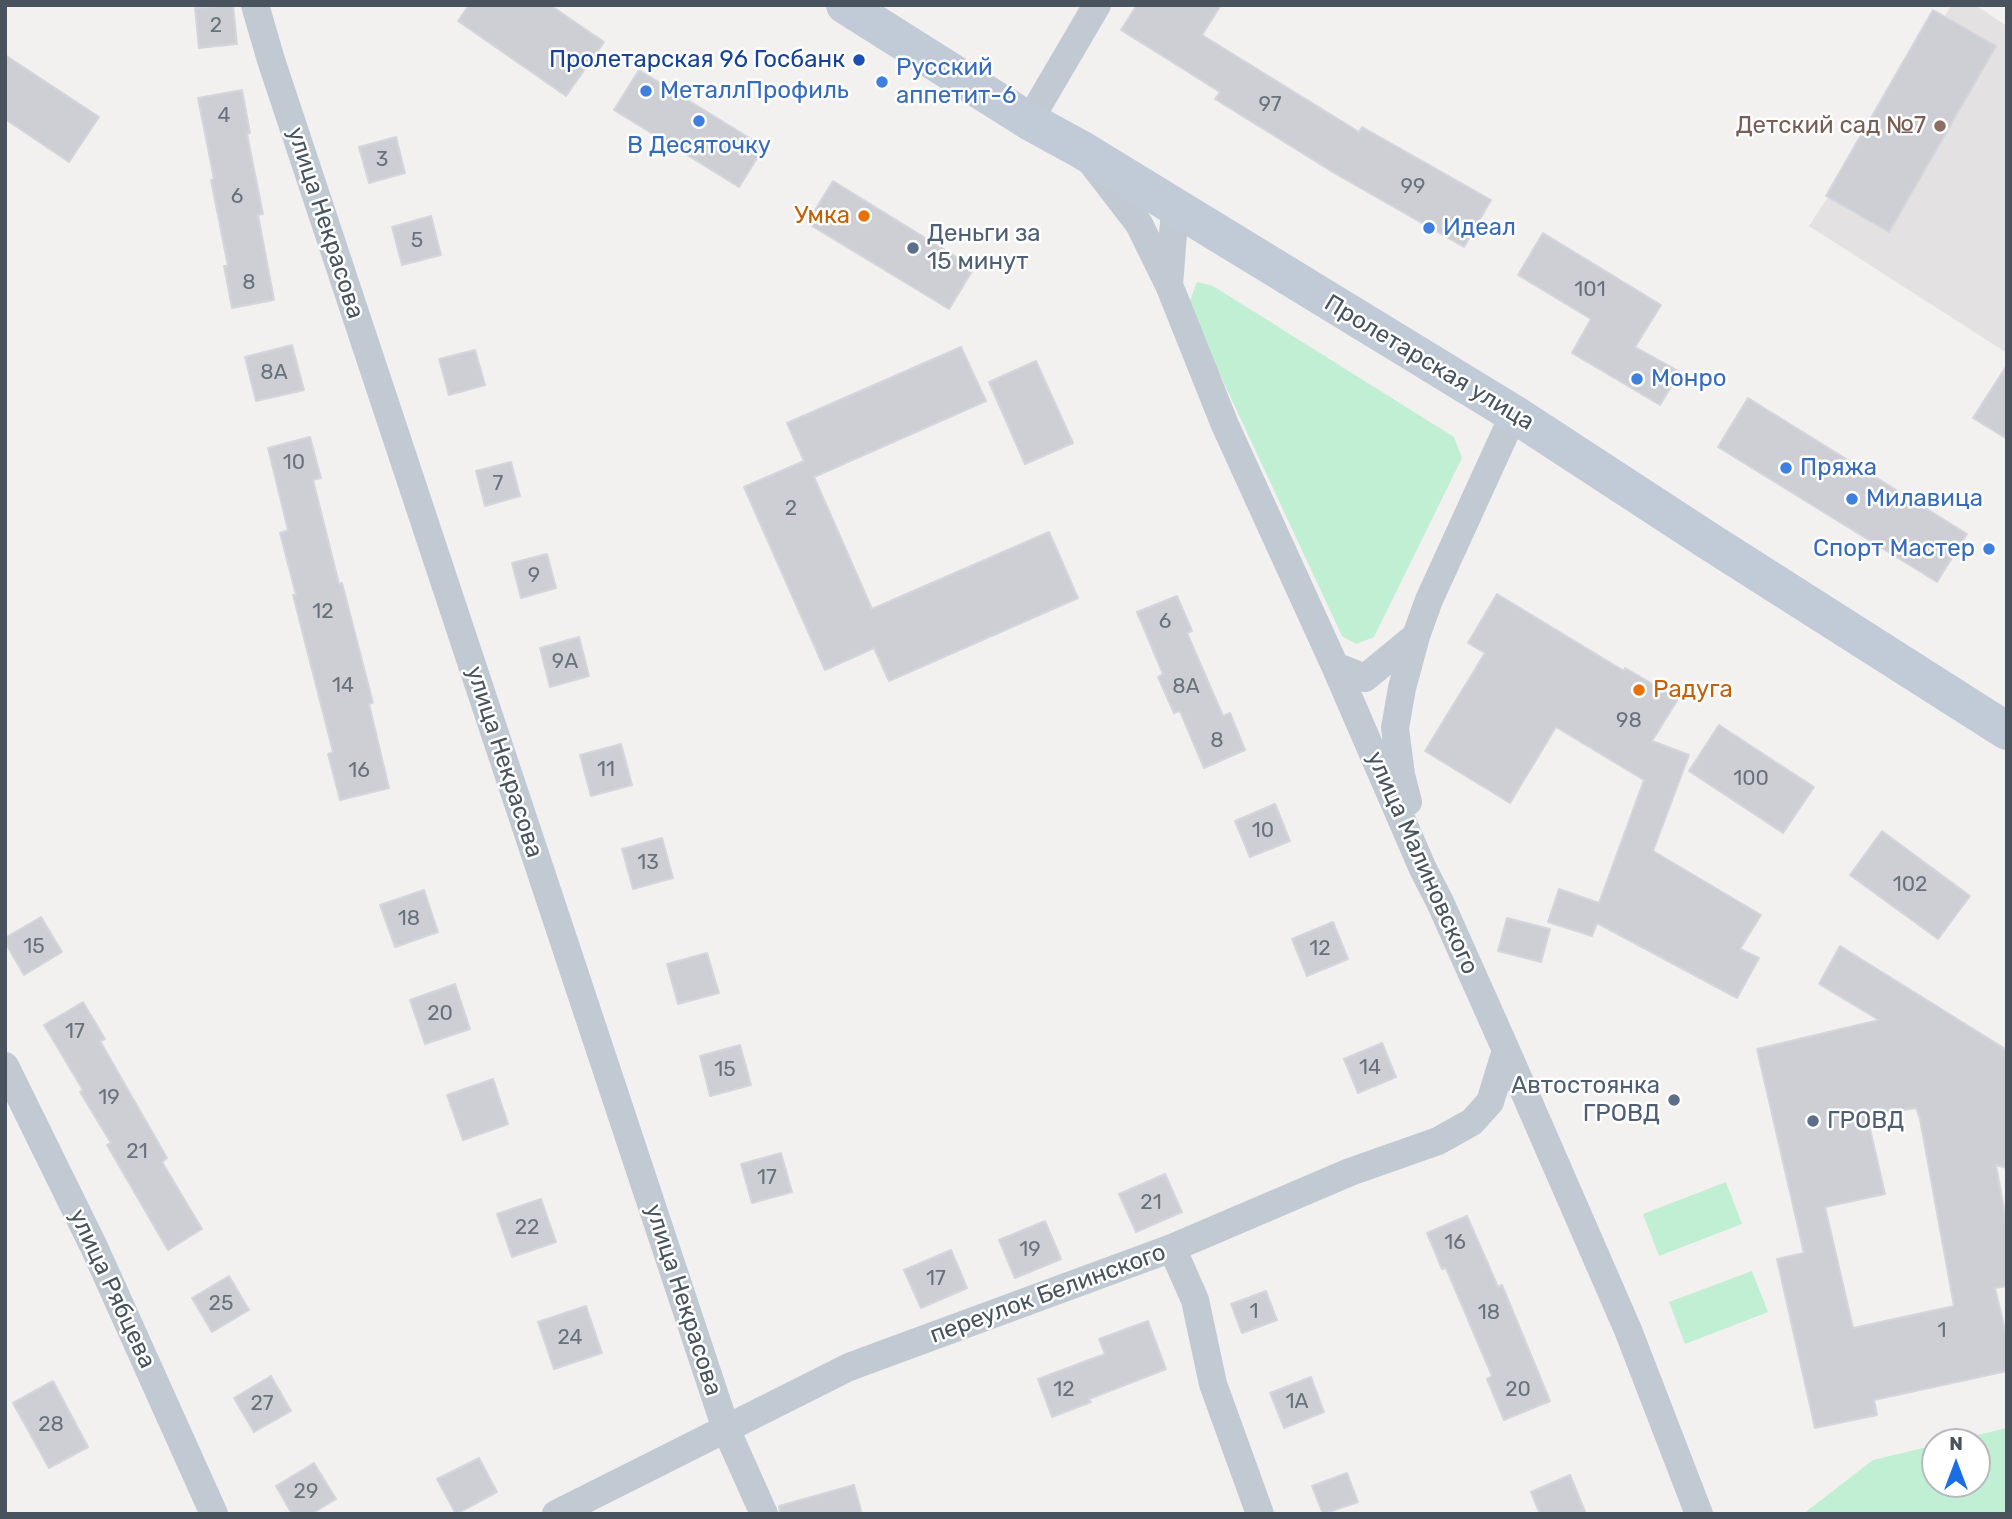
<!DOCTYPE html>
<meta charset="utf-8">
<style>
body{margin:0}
#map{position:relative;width:2012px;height:1519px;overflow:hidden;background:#f3f0f0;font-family:Rubik,sans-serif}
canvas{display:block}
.frame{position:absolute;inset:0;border:7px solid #48535e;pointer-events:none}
.north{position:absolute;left:1921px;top:1428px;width:70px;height:70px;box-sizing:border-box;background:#fff;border:2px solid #b6babf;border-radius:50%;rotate:0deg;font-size:19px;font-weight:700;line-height:28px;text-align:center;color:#48535e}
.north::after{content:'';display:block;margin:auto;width:24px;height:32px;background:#1a6de3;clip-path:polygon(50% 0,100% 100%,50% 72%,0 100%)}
</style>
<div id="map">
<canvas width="2012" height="1519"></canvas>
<div class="frame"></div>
<div class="north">N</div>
</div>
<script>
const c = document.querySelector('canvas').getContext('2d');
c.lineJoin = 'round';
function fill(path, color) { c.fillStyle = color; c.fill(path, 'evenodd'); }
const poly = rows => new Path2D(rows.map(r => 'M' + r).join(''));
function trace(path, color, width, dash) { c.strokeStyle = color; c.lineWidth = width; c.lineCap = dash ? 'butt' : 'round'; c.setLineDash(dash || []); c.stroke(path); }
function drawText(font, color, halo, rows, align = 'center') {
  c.font = font + ' Rubik,sans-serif'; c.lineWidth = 5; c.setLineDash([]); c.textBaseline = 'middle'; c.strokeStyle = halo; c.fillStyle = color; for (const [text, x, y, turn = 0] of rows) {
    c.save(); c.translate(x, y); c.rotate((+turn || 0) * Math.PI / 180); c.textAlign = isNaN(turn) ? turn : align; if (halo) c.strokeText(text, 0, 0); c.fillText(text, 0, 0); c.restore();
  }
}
fill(poly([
 [1952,5,1975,5,2007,26,2007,353,1809,226]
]), '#e4e1e2');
fill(poly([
 [1197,282,1213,286,1454,437,1462,458,1374,637,1356,644,1342,636,1188,306],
 [1726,1182,1742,1224,1659,1256,1643,1214],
 [1752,1271,1768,1312,1685,1344,1669,1302],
 [2007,1428,2007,1514,1803,1514,1873,1460,1935,1445,1935,1484,1977,1484,1977,1442,1948,1442]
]), '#c0efd3');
const building = poly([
 [233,5,237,44,199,48,195,8,233,5],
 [469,5,550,5,604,42,566,96,458,21,469,5],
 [1137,5,1221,5,1202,35,1359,132,1362,127,1491,200,1464,247,1336,174,1215,99,1220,92,1121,30,1137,5],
 [1933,10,1996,46,1889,232,1826,196,1933,10],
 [5,55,99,117,69,162,5,119,5,55],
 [639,70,764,147,739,187,614,110,639,70],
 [242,90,250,133,247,134,263,214,258,215,274,300,232,308,224,266,228,266,211,180,214,179,198,98,242,90],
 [396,137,405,173,369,183,359,147,396,137],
 [833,181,974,268,949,309,807,223,833,181],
 [431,216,441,255,402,265,392,227,431,216],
 [1543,233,1661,305,1635,347,1680,372,1660,405,1572,353,1591,319,1518,275,1543,233],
 [292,345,304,390,256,401,245,357,292,345],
 [961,347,986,401,814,477,872,609,1049,532,1078,598,889,681,874,648,825,670,744,487,804,461,787,423,961,347],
 [475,350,485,385,449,395,439,359,475,350],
 [1036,361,1073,443,1025,464,989,382,1036,361],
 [2007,365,2007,439,1973,418,2007,365],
 [1748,398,1967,534,1937,582,1718,447,1748,398],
 [310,437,321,478,313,480,339,584,342,583,373,703,369,704,389,788,340,800,328,754,333,752,293,595,296,595,280,533,288,530,268,448,310,437],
 [511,462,520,496,485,506,476,471,511,462],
 [547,554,556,588,521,598,512,563,547,554],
 [1497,594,1624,671,1625,668,1678,699,1652,741,1689,755,1653,851,1761,915,1740,949,1759,958,1737,998,1597,923,1592,936,1548,922,1559,889,1599,903,1644,780,1556,727,1510,803,1425,751,1485,653,1468,643,1497,594],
 [1177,596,1192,631,1187,633,1223,716,1230,713,1245,750,1204,768,1180,711,1174,713,1158,677,1163,674,1137,612,1177,596],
 [579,637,589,676,550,687,540,648,579,637],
 [1719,725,1814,787,1783,833,1689,771,1719,725],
 [621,744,632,785,591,796,580,755,621,744],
 [1275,804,1290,841,1250,857,1235,821,1275,804],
 [1882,831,1970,896,1938,939,1850,875,1882,831],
 [662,838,673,878,633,889,622,849,662,838],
 [424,890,438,932,395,947,380,905,424,890],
 [41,917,62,952,24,975,5,942,5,938,41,917],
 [1507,918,1550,929,1541,962,1498,951,1507,918],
 [1333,922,1348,959,1307,976,1292,939,1333,922],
 [1840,946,2007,1050,2007,1168,1996,1165,2007,1225,2007,1286,1995,1288,2007,1338,2007,1371,1874,1400,1877,1415,1815,1428,1777,1259,1804,1253,1757,1049,1879,1020,1819,984,1840,946],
 [1916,1108,1920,1119,1954,1306,1853,1328,1825,1207,1885,1194,1867,1116,1916,1108],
 [707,953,719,993,678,1004,667,964,707,953],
 [455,984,470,1029,425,1044,410,1000,455,984],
 [83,1002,105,1039,100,1041,167,1158,162,1162,202,1229,168,1250,107,1145,111,1143,80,1092,83,1090,44,1025,83,1002],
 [1382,1043,1396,1077,1358,1093,1344,1059,1382,1043],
 [740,1045,751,1085,710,1096,700,1056,740,1045],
 [493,1079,508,1124,463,1140,447,1095,493,1079],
 [781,1153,792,1192,752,1203,741,1164,781,1153],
 [1165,1174,1182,1212,1136,1232,1119,1194,1165,1174],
 [541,1199,556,1242,512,1257,497,1214,541,1199],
 [1467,1216,1498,1287,1502,1285,1550,1401,1504,1420,1487,1379,1492,1376,1446,1268,1442,1269,1427,1233,1467,1216],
 [1045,1221,1061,1259,1015,1278,999,1240,1045,1221],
 [951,1250,967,1288,921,1308,904,1270,951,1250],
 [229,1276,249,1310,212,1332,192,1298,229,1276],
 [1266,1291,1277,1320,1242,1333,1231,1304,1266,1291],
 [586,1306,602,1353,554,1369,538,1322,586,1306],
 [1148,1321,1166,1369,1089,1399,1091,1402,1052,1417,1038,1379,1105,1354,1099,1339,1148,1321],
 [271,1376,291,1411,254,1432,234,1398,271,1376],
 [1311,1377,1324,1412,1284,1428,1270,1393,1311,1377],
 [53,1381,88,1447,49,1468,13,1403,53,1381],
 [479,1458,497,1492,456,1514,437,1479,479,1458],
 [314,1463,336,1499,311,1514,292,1514,276,1486,314,1463],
 [1347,1473,1358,1502,1323,1514,1312,1486,1347,1473],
 [1570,1475,1586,1514,1540,1514,1531,1492,1570,1475],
 [854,1485,862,1514,780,1514,779,1506,854,1485]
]);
fill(building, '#cdcfd5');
trace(building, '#d4d6dc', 2);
trace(poly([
 [255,5,271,60,726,1429,764,1514],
 [1029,121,1097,5],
 [1092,163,1139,224,1169,285,1225,425,1335,666,1423,869,1440,902,1506,1050,1628,1330,1699,1514],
 [1169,285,1175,209],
 [1335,666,1365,678,1416,636],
 [1408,802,1401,775,1395,728,1402,688,1416,636,1429,600,1514,414],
 [5,1066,94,1247,214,1514],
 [1172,1248,1195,1300,1213,1384,1260,1514],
 [556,1514,849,1367,1172,1248,1350,1172,1438,1141,1472,1122,1490,1102,1506,1050]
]), '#c1cad2', 28);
trace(poly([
 [845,5,1029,121,1082,150,1514,414,1707,540,2007,731]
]), '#c1cbd7', 38);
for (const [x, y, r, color] of [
 [859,60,7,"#1a4fb4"],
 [882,82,7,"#3f7fe0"],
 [646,91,7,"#3f7fe0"],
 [699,121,7,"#3f7fe0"],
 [1940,126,7,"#8d6e63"],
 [864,216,7,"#e8710a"],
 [1429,228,7,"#3f7fe0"],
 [913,248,7,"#5c6f8a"],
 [1637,379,7,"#3f7fe0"],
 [1786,468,7,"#3f7fe0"],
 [1852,499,7,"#3f7fe0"],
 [1989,549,7,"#3f7fe0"],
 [1639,690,7,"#e8710a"],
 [1674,1100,7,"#5c6f8a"],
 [1813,1121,7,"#5c6f8a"]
]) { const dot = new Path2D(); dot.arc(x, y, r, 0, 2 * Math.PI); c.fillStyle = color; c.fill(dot); trace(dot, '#fff', 2.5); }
drawText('21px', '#69727c', null, [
 ["2",216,26],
 ["97",1270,105],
 ["4",224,116],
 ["3",382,160],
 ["99",1413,187],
 ["6",237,197],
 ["5",417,241],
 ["8",249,283],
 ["101",1590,290],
 ["8А",274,373],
 ["10",294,463],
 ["7",498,484],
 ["2",791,509],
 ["9",534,576],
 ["12",323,612],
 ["6",1165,622],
 ["9А",565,662],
 ["14",343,686],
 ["8А",1186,687],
 ["98",1629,721],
 ["8",1217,741],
 ["11",606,770],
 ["16",359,771],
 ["100",1751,779],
 ["10",1263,831],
 ["13",648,863],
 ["102",1910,885],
 ["18",409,919],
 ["15",34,947],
 ["12",1320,949],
 ["20",440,1014],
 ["17",75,1032],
 ["14",1370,1068],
 ["15",725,1070],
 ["19",109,1098],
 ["21",137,1152],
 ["17",767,1178],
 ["21",1151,1203],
 ["22",527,1228],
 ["16",1455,1243],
 ["19",1030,1250],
 ["17",936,1279],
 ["25",221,1304],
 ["1",1254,1312],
 ["18",1489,1313],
 ["1",1942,1331],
 ["24",570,1338],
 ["12",1064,1390],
 ["20",1518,1390],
 ["1А",1297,1402],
 ["27",262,1404],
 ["28",51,1425],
 ["29",306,1492]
]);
drawText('24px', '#164399', '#fff', [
 ["Пролетарская 96 Госбанк",845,60]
], 'right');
drawText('24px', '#366cbe', '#fff', [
 ["Русский",896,68],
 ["аппетит-6",896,96],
 ["МеталлПрофиль",660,91],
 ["В Десяточку",699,146,"center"],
 ["Идеал",1443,228],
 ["Монро",1651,379],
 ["Пряжа",1800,468],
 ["Милавица",1866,499],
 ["Спорт Мастер",1975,549,"right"]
], 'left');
drawText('24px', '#785e54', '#fff', [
 ["Детский сад №7",1926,126]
], 'right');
drawText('24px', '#c56008', '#fff', [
 ["Умка",850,216],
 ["Радуга",1653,690,"left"]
], 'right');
drawText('24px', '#48535e', '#fff', [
 ["улица Некрасова",325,223,72],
 ["Пролетарская улица",1429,363,31],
 ["улица Некрасова",504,762,72],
 ["улица Малиновского",1422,863,66],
 ["улица Рябцева",112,1289,65],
 ["переулок Белинского",1048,1294,-20],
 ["улица Некрасова",683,1300,72]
]);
drawText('24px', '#4e5e75', '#fff', [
 ["Деньги за",927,234],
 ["15 минут",927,262],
 ["Автостоянка",1660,1086,"right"],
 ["ГРОВД",1660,1114,"right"],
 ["ГРОВД",1827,1121]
], 'left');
</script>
